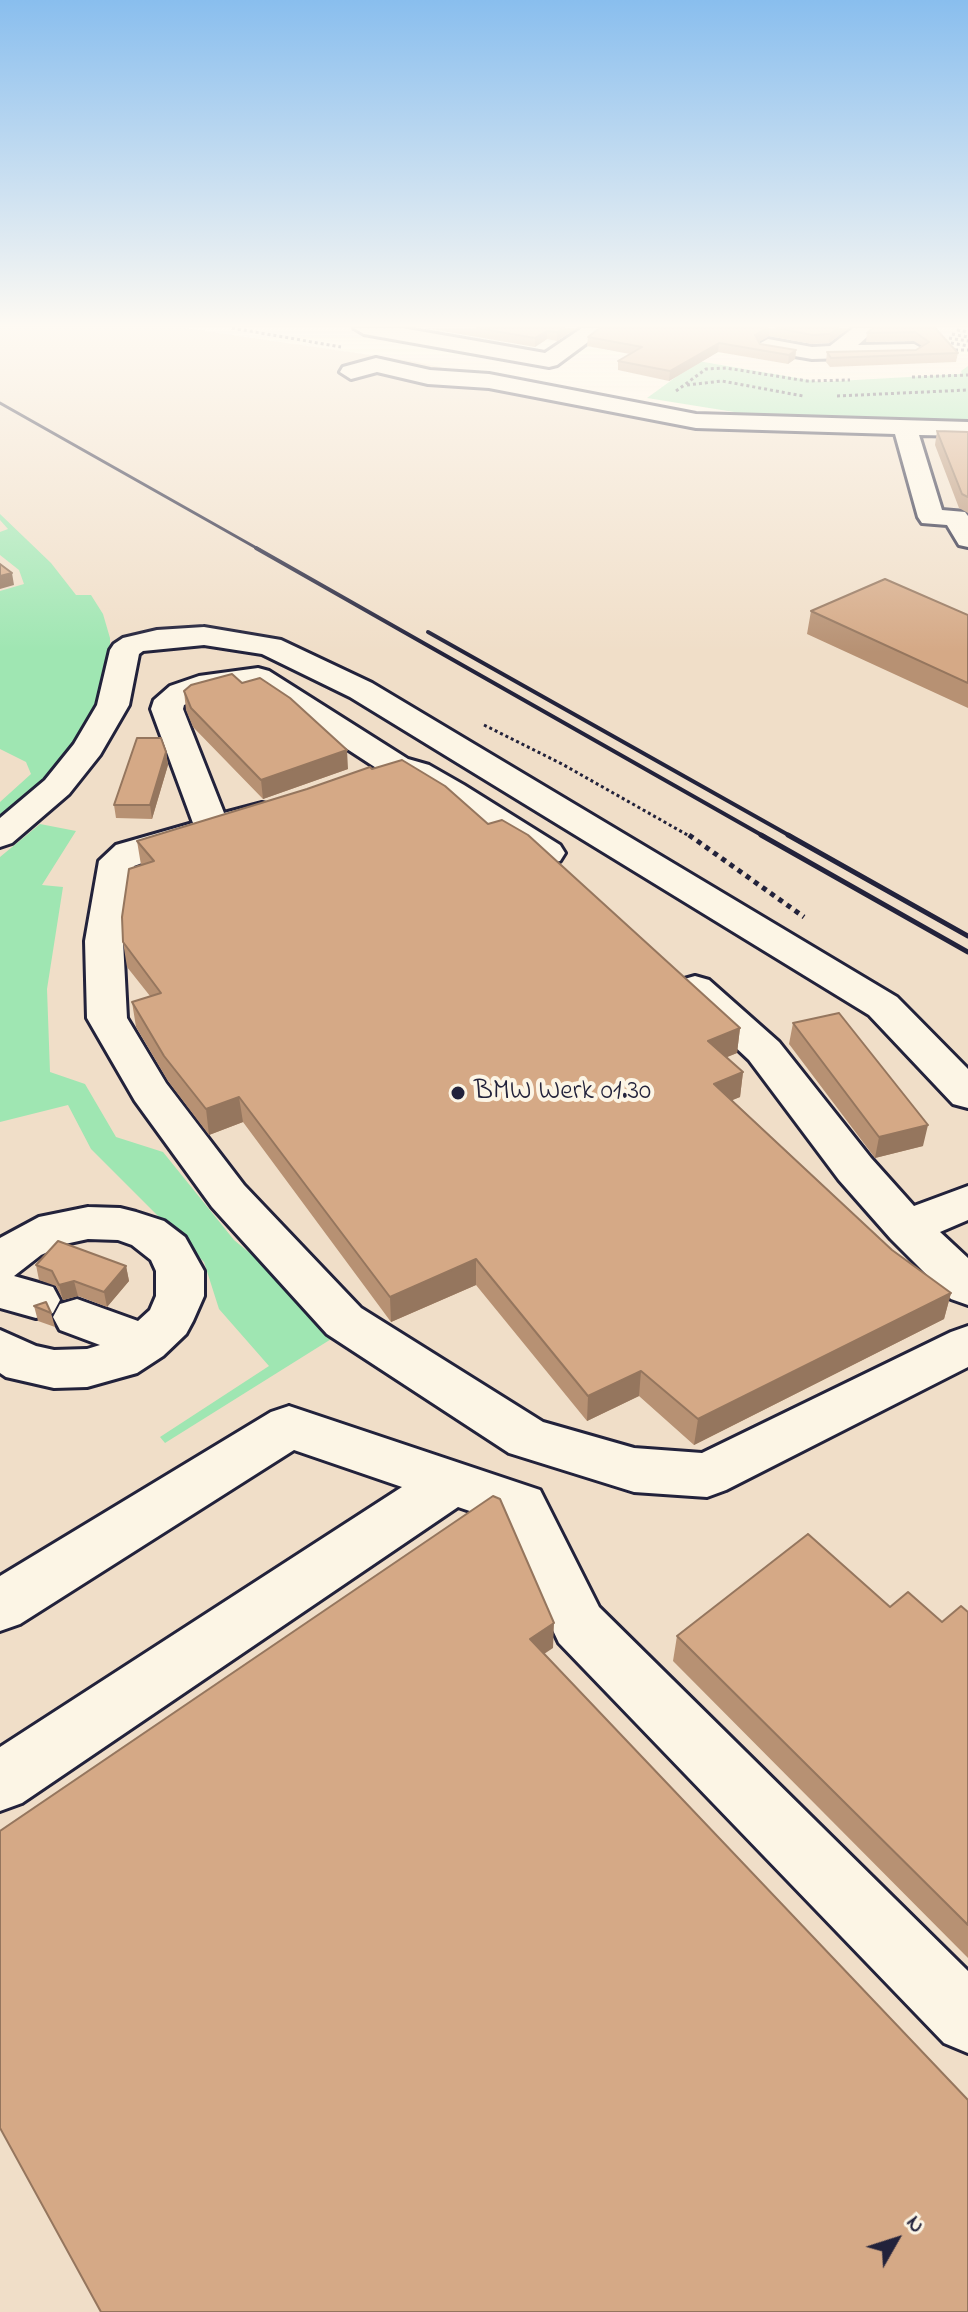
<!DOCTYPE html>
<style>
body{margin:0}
#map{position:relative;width:968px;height:2312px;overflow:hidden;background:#fcf5e5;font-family:"Indie Flower",sans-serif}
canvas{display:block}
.north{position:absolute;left:856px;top:2200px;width:80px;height:80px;-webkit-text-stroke:6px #fcf5e5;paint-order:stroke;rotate:51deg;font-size:22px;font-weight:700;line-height:32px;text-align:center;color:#22223b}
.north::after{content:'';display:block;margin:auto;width:28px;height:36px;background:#22223b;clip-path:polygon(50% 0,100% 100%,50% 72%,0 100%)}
</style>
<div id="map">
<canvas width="968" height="2312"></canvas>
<div class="north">N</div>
</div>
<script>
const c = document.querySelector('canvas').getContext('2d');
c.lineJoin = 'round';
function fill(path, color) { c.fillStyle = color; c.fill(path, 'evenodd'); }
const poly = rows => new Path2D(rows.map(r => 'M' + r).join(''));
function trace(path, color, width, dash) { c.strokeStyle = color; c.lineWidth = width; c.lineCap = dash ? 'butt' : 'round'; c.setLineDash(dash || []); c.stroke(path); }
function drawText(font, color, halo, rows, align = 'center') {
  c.font = font + ' "Indie Flower",sans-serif'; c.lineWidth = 8; c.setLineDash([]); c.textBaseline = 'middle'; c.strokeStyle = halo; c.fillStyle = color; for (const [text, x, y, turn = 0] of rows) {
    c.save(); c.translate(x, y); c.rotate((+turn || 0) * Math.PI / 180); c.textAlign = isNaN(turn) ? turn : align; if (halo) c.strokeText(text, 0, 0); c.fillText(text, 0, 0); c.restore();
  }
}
fill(poly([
 [0,328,184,328,411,361,662,411,777,420,968,425,968,2312,0,2312]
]), '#f0dec8');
fill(poly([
 [698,361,820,382,962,374,961,371,968,366,968,425,733,417,734,412,647,398],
 [0,514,51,563,76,595,91,595,103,614,110,638,110,662,94,721,73,754,0,826,0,802,31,774,26,762,0,749,0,591,24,584,19,570,0,555,0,532,8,529,0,520],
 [40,824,76,831,42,885,63,887,47,989,50,1072,85,1084,116,1137,163,1152,234,1240,344,1331,165,1443,160,1437,269,1366,219,1309,204,1262,91,1149,68,1105,0,1122,0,857]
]), '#9fe6b2');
const minor = poly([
 [354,328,402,328,545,353,582,328,607,328,557,365,549,367,364,334,354,328],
 [853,328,877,328,858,345,914,344,925,350,914,356,812,359,760,350,757,345,768,339,812,347,830,346,853,328],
 [376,358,430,370,489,374,696,414,968,422,968,436,919,435,942,510,965,512,968,516,968,547,959,545,947,525,922,523,918,517,895,434,696,428,489,388,428,384,377,372,351,379,340,372,343,367,376,358],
 [204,627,281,640,372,683,897,997,968,1069,968,1108,953,1104,869,1015,350,697,262,654,204,645,143,651,139,654,129,705,100,755,69,794,12,843,0,847,0,818,45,780,74,744,97,705,110,650,114,644,123,638,157,630,204,627],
 [258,668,269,671,408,759,429,765,464,785,560,845,565,853,560,861,547,864,534,861,440,799,405,779,384,773,252,687,215,692,184,705,183,709,224,813,262,803,274,806,279,813,274,820,209,838,134,866,123,941,127,1018,166,1083,244,1185,361,1308,543,1422,634,1448,702,1453,951,1332,968,1326,968,1367,726,1490,707,1497,634,1492,509,1453,327,1334,212,1207,135,1101,87,1018,85,941,99,861,116,845,193,823,151,709,154,700,170,686,199,676,258,668],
 [695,976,709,980,779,1042,871,1158,914,1206,968,1186,968,1220,940,1232,968,1258,968,1305,951,1299,891,1239,839,1180,749,1060,681,996,675,988,681,980,695,976],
 [88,1207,120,1208,136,1212,164,1221,185,1237,204,1271,204,1296,193,1321,186,1334,163,1356,137,1373,119,1378,87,1387,54,1388,6,1377,0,1373,0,1330,36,1346,54,1350,87,1349,100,1345,60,1330,53,1317,60,1304,77,1299,138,1321,150,1310,156,1296,156,1271,151,1260,132,1245,118,1240,88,1239,65,1244,41,1255,14,1276,53,1287,60,1300,53,1313,36,1318,0,1308,0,1238,39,1217,88,1207],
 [289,1406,540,1490,599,1607,968,1971,968,2053,944,2043,559,1643,502,1522,458,1507,22,1803,0,1811,0,1747,402,1487,294,1450,20,1624,0,1631,0,1576,271,1412,289,1406]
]);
trace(minor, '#22223b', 6);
trace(poly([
 [232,328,341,347],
 [957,330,968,332],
 [952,334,968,337],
 [949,338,968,341],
 [945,342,968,346],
 [949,350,968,350],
 [912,377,968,375],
 [687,385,722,381,803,396],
 [676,391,706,369,726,368,807,381,850,380],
 [837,396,968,390],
 [484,725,562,764,691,837]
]), '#22223b', 3, [3, 3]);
trace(poly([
 [689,835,804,917]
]), '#22223b', 5, [5, 5]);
fill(minor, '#fcf5e5');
trace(poly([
 [0,403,260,550]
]), '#22223b', 3);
trace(poly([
 [256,548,765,837],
 [428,632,792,837]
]), '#22223b', 4);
trace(poly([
 [761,835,968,952],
 [788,835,968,936]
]), '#22223b', 5);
fill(poly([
 [425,328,577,328,557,341,547,339,535,347],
 [600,328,849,328,829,343,812,344,769,336,759,342,760,344,796,350,795,359,788,364,718,352,669,381,618,370,618,361,630,354,587,346,588,337],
 [935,328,958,353,956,362,830,367,826,362,827,352,916,350,922,346,914,341,866,342,867,333],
 [937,431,968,432,968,513,959,508,935,445],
 [811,611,968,615,968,708,807,634],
 [242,683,348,769,263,799,193,727,186,710,184,691],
 [166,752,168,765,152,819,116,818,114,805],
 [372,769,488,824,740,1028,737,1053,727,1057,743,1072,740,1097,732,1100,892,1250,951,1293,944,1319,694,1445,639,1396,587,1421,476,1285,391,1322,243,1122,209,1135,168,1081,136,1027,132,1002,150,996,127,967,123,942,141,865,137,841],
 [793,1023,923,1146,875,1158,789,1044],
 [36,1265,126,1266,129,1281,107,1307,78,1296,63,1300,56,1286,39,1280],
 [34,1306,51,1313,55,1327,38,1321],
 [890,1607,942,1622,968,1612,968,1958,673,1661,677,1636]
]), '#b79173');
fill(poly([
 [564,328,577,328,557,341,557,332],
 [767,328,769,328,769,336,754,344,755,335],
 [838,328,849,328,829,343,830,334],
 [547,331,547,339,535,347,535,338],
 [719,343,718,352,669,381,670,371],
 [796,350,795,359,788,364,789,355],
 [12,573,14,585,0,589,0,576],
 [347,750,348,769,263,799,261,780],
 [166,752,168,765,152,819,150,805],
 [740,1028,737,1053,705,1066,708,1041],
 [743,1072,740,1097,711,1109,714,1084],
 [239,1097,243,1122,209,1135,206,1109],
 [928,1125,923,1146,875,1158,879,1137],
 [476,1259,476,1285,391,1322,390,1297],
 [126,1266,129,1281,107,1307,104,1292],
 [74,1281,78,1296,63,1300,59,1285],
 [951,1293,944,1319,694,1445,698,1419],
 [641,1371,639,1396,587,1421,588,1396],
 [554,1623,553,1648,529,1664,530,1639]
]), '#95765e');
const building = poly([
 [477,328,564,328,557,332,547,331,535,338,477,328],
 [600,328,767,328,755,335,760,344,796,350,789,355,719,343,670,371,618,361,642,347,588,337,600,328],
 [776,328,838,328,830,334,813,335,776,328],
 [873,328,935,328,958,353,831,358,827,352,916,350,929,342,915,332,867,333,873,328],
 [937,431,968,432,968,497,962,494,937,431],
 [0,564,12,573,0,576,0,564],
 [885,579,968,615,968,683,811,611,885,579],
 [232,674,242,683,260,678,290,698,347,750,261,780,191,708,184,691,191,685,232,674],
 [137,738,161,738,166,752,150,805,114,805,137,738],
 [402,760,445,786,488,824,502,820,528,835,740,1028,708,1041,743,1072,714,1084,892,1250,951,1293,698,1419,641,1371,588,1396,476,1259,390,1297,239,1097,206,1109,164,1056,132,1002,161,993,123,942,122,917,129,869,154,861,137,841,307,789,370,767,372,769,402,760],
 [839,1013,928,1125,879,1137,793,1023,839,1013],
 [58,1241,126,1266,104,1292,74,1281,59,1285,52,1271,36,1265,58,1241],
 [46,1302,51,1313,34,1306,46,1302],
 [493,1496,500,1499,554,1623,530,1639,968,2100,968,2312,101,2312,0,2128,0,1831,493,1496],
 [808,1534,890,1607,908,1592,942,1622,961,1606,968,1612,968,1925,677,1636,808,1534]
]);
fill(building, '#d5a986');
trace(building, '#95765e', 2);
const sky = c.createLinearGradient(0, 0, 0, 652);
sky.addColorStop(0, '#89beee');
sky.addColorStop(0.5, '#fefaf3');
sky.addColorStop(1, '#fefaf300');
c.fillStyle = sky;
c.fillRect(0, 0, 968, 652);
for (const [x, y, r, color] of [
 [458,1093,8,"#22223b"]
]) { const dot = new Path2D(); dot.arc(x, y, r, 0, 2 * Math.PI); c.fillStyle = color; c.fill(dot); trace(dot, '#fcf5e5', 3); }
drawText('28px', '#22223b', '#fcf5e5', [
 ["BMW Werk 01.30",474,1093]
], 'left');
</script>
